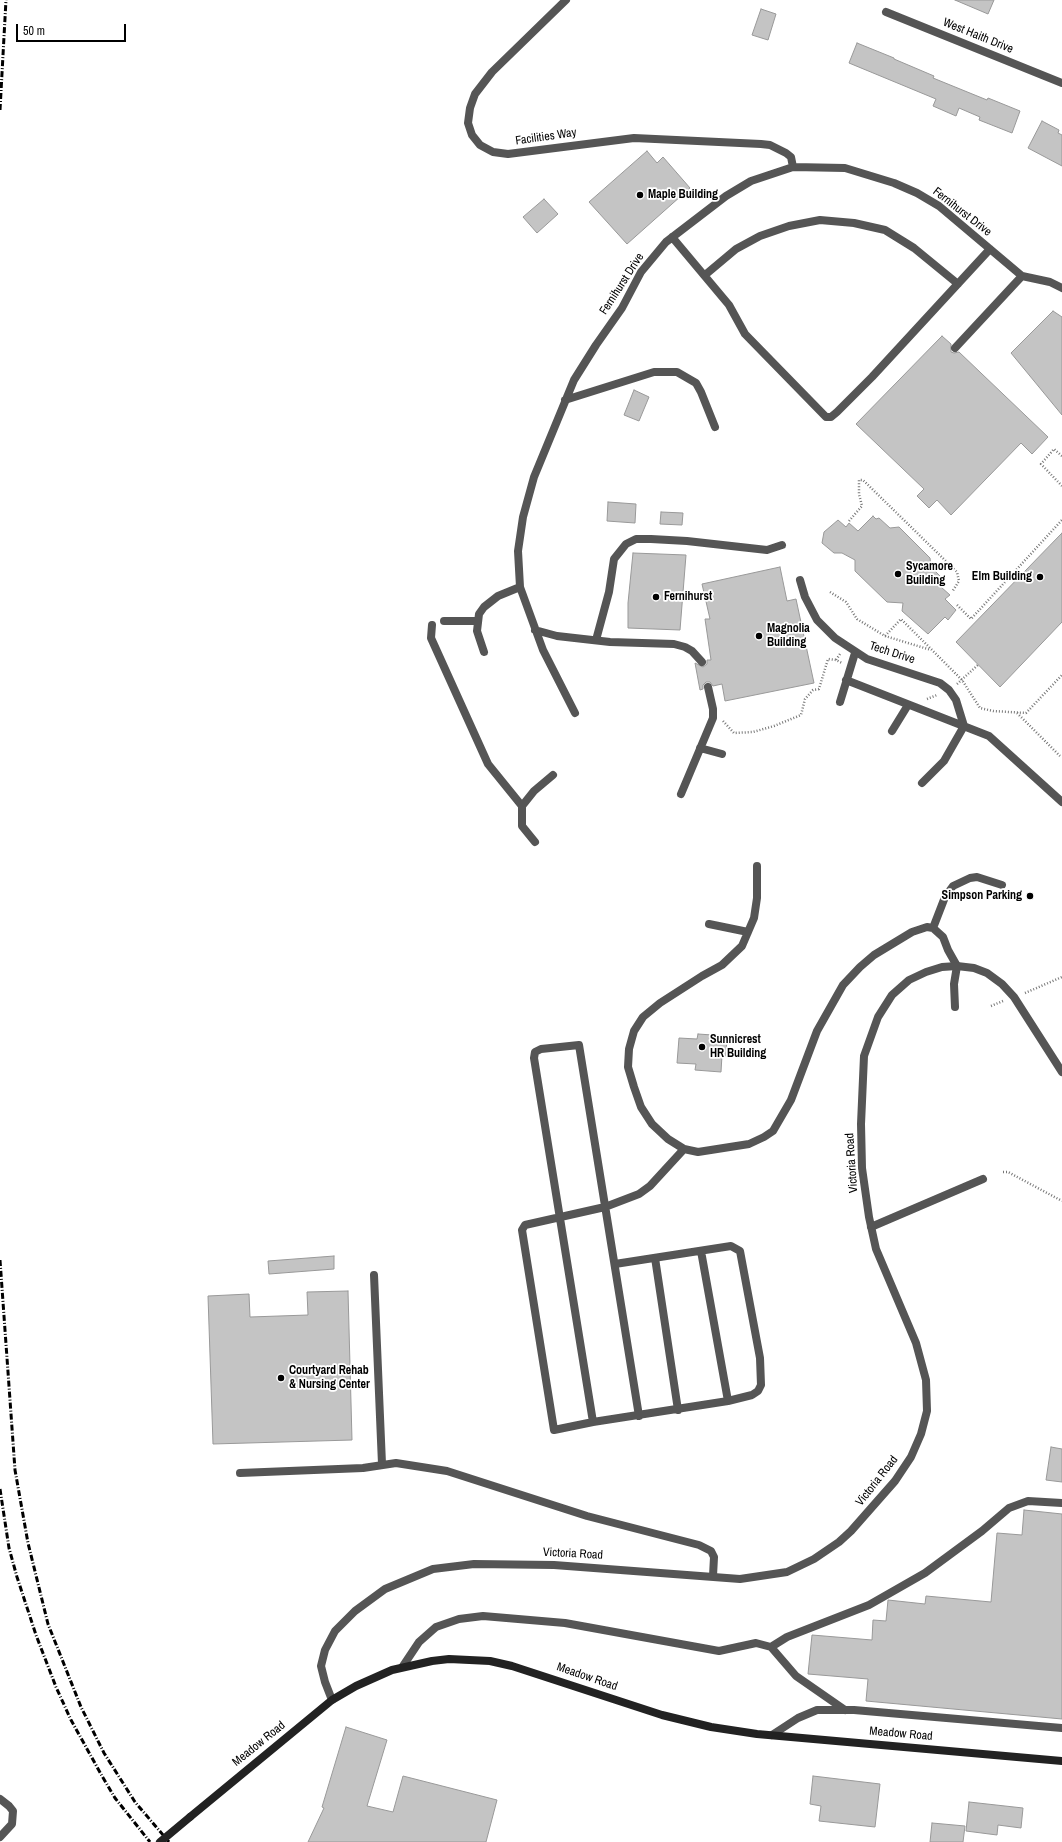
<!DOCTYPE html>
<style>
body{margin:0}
#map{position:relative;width:1062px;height:1842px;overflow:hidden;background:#fff;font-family:"Archivo Narrow",sans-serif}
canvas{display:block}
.scale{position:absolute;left:16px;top:24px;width:110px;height:18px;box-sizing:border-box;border:2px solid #000;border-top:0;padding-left:5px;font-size:12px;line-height:14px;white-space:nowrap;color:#000;-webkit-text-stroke:3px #fff;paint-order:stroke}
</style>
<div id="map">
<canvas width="1062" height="1842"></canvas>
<div class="scale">50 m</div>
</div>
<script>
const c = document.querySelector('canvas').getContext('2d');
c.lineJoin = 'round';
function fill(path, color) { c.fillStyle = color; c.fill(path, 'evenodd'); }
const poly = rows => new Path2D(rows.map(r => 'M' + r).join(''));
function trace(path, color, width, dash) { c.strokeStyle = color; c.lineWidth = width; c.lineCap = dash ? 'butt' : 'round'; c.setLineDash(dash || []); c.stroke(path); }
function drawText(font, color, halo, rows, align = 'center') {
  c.font = font + ' "Archivo Narrow",sans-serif'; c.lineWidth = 3.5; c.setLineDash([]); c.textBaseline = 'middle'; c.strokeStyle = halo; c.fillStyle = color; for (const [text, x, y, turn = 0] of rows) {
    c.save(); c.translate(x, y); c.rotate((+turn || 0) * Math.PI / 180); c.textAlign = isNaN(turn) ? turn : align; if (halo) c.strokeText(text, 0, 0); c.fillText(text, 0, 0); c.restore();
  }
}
const building = poly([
 [955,0,994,0,988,14,955,0],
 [761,9,776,14,768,40,752,35,761,9],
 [857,43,894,58,894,59,934,76,933,78,987,100,988,98,1020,111,1012,133,979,120,980,117,959,108,956,116,933,106,936,99,849,63,857,43],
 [1042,121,1059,130,1058,133,1062,135,1062,166,1028,148,1042,121],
 [647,151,657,163,663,157,690,188,627,244,589,202,647,151],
 [544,199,558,214,537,233,523,217,544,199],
 [1053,311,1062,317,1062,415,1011,353,1053,311],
 [942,336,951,344,951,352,954,353,959,352,1048,437,1032,454,1021,443,951,515,937,500,929,508,917,496,924,489,856,424,942,336],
 [634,390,649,397,639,421,624,415,634,390],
 [608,502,636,504,635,523,607,521,608,502],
 [661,512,683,513,682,525,660,524,661,512],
 [873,516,876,519,879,518,890,528,899,527,930,558,931,567,941,577,938,580,943,584,941,587,950,595,945,599,956,610,948,620,945,617,928,634,902,611,903,603,887,602,855,571,855,560,842,553,834,553,822,543,824,532,838,520,846,527,849,523,858,531,873,516],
 [1062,533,1062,622,1000,687,956,642,1062,533],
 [633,553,686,555,680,630,628,628,628,603,633,553],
 [780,567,787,601,796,599,814,683,725,701,722,684,713,686,710,682,706,682,703,685,703,689,700,690,695,663,703,667,707,664,707,660,711,660,705,619,710,619,702,584,780,567],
 [698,1034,727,1036,726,1056,722,1055,721,1072,695,1070,696,1064,677,1063,679,1038,697,1039,698,1034],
 [334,1256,334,1269,269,1274,268,1261,334,1256],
 [348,1291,352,1440,213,1444,208,1296,249,1294,250,1317,308,1315,307,1292,348,1291],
 [1051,1447,1062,1449,1062,1482,1046,1480,1051,1447],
 [1024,1510,1062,1514,1062,1719,866,1701,868,1679,808,1674,812,1635,872,1640,873,1620,886,1621,888,1600,925,1604,926,1596,991,1602,997,1533,1022,1535,1024,1510],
 [346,1727,387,1740,367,1806,393,1812,403,1776,497,1800,486,1842,308,1842,324,1808,322,1807,346,1727],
 [813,1776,880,1784,875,1827,819,1821,821,1806,810,1804,813,1776],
 [969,1802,1023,1808,1021,1828,998,1825,997,1835,966,1831,969,1802],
 [932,1823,965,1826,963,1842,930,1842,932,1823]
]);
fill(building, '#c4c4c4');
trace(building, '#999', 1);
trace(poly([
 [1062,456,1054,449,1041,464,1062,486],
 [849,521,862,506,859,494,859,480,863,480,957,572,959,581,952,592],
 [830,592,846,602,857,619,885,636,901,619,962,680,980,708,993,711,1026,713,1062,675],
 [957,605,971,619,1062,520],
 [885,636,931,650],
 [840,654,836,660,842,663],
 [957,684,979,664],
 [927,699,937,695],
 [1017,713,1060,756],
 [723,721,734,733,753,732,774,726,801,715,805,699,813,690,819,689,828,659,836,660],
 [1025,993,1062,977],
 [991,1006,1003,1001],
 [1003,1172,1008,1172,1062,1201]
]), '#777', 2.5, [1, 2]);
trace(poly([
 [566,0,492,72,475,94,470,108,468,123,472,135,480,145,493,152,508,154,634,138,761,144,770,145,786,153,791,157,793,167],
 [672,237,729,305,745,334,826,417,831,417,837,412,872,377,990,249],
 [705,275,736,249,760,236,789,226,820,220,854,223,885,230,914,248,958,284],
 [955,348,1022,276],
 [565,400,654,372,677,372,696,383,701,392,715,427],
 [800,580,805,597,817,620,835,638,867,659,940,683,949,690,956,700,964,726],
 [444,621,478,621],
 [432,625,431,638,488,764,522,806],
 [535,630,557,636,610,642,674,644,685,647,692,651,702,662],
 [596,640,609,592,614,559,626,544,636,539,651,539,687,541,767,550,782,545],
 [484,652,477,631,479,614,484,607,498,596,520,587],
 [846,680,989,736,1062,802],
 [840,702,855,653],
 [575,713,543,650,520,587,518,551,523,517,534,477,574,380,596,345,622,308,641,272,666,242,726,196,751,181,793,167,845,168,894,183,917,193,939,206,1022,276,1050,282,1062,288],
 [892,731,908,705],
 [700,748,722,754],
 [922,783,944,761,964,726],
 [681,794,713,718,713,709,708,687],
 [535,842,522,826,522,806,534,791,553,775],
 [757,866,757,898,754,918,742,946,722,965,702,976,660,1003,643,1017,634,1031,629,1049,628,1067,634,1087,641,1107,652,1124,668,1139,684,1149,698,1152,749,1144,764,1137,773,1131,791,1100,817,1031,843,985,860,967,874,955,912,932,927,927,933,928,943,937,948,950,957,966,954,984,955,1007],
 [709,924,748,932],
 [933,928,945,897,953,886,970,878,977,877,1002,885],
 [871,1227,983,1179],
 [701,1251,728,1401],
 [655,1258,678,1410],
 [615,1264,731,1246,740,1251,760,1358,761,1385,758,1391,752,1395,728,1401,593,1422,554,1430,522,1230,525,1225,605,1207,639,1194,650,1186,684,1149],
 [374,1275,382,1464],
 [593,1422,534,1058,535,1052,541,1049,579,1045,639,1416],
 [240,1473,363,1468,396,1463,447,1471,587,1516,699,1545,711,1551,714,1557,713,1576],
 [771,1647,796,1676,845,1710],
 [403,1666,419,1642,436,1627,459,1619,483,1616,565,1623,719,1651,756,1643,771,1647,787,1637,869,1605,925,1573,982,1531,1009,1508,1028,1501,1062,1503],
 [772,1735,798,1718,817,1710,854,1710,1062,1728],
 [0,1799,9,1806,13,1811,12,1824,0,1837]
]), '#555', 8);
trace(poly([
 [886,12,1062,83]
]), '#555', 8);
trace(poly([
 [332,1700,325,1682,321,1666,325,1650,335,1631,355,1611,385,1589,433,1569,474,1564,554,1565,740,1579,787,1572,814,1559,839,1542,851,1531,895,1481,911,1457,921,1434,927,1411,926,1380,916,1343,876,1249,869,1217,862,1168,861,1124,864,1056,878,1017,892,995,909,980,926,972,942,967,957,966,974,968,987,973,1002,984,1014,997,1062,1072]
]), '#555', 8);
trace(poly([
 [190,1817,332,1700,356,1686,392,1670,432,1661,449,1659,490,1661,512,1666,662,1715,711,1727,757,1734,1062,1761]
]), '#222', 8);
trace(poly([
 [0,110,6,0],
 [0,1260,15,1470,28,1543,48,1624,81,1707,104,1753,135,1802,169,1842],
 [0,1489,9,1548,17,1577,36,1635,56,1687,71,1720,102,1776,115,1798,150,1842]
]), '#000', 3, [6, 2, 1, 2]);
trace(poly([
 [160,1842,190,1817]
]), '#222', 8);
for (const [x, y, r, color] of [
 [640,195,4,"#000"],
 [898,574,4,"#000"],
 [1040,577,4,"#000"],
 [656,597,4,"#000"],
 [759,636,4,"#000"],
 [1030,896,4,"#000"],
 [702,1047,4,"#000"],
 [281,1378,4,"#000"]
]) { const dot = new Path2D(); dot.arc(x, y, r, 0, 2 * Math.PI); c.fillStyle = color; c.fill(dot); trace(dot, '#fff', 1.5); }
drawText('12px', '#000', '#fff', [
 ["West Haith Drive",978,36,22],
 ["Facilities Way",546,137,-8],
 ["Fernihurst Drive",962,212,38],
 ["Fernihurst Drive",622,284,-57],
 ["Tech Drive",892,653,18],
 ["Victoria Road",852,1163,-94],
 ["Victoria Road",877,1481,-52],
 ["Victoria Road",573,1554,3],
 ["Meadow Road",587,1677,19],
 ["Meadow Road",901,1734,5],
 ["Meadow Road",259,1744,-39]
]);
drawText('bold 12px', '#000', '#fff', [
 ["Maple Building",648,195],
 ["Sycamore",906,567],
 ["Building",906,581],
 ["Elm Building",1032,577,"right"],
 ["Fernihurst",664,597],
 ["Magnolia",767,629],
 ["Building",767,643],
 ["Simpson Parking",1022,896,"right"],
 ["Sunnicrest",710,1040],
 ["HR Building",710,1054],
 ["Courtyard Rehab",289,1371],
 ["& Nursing Center",289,1385]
], 'left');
</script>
